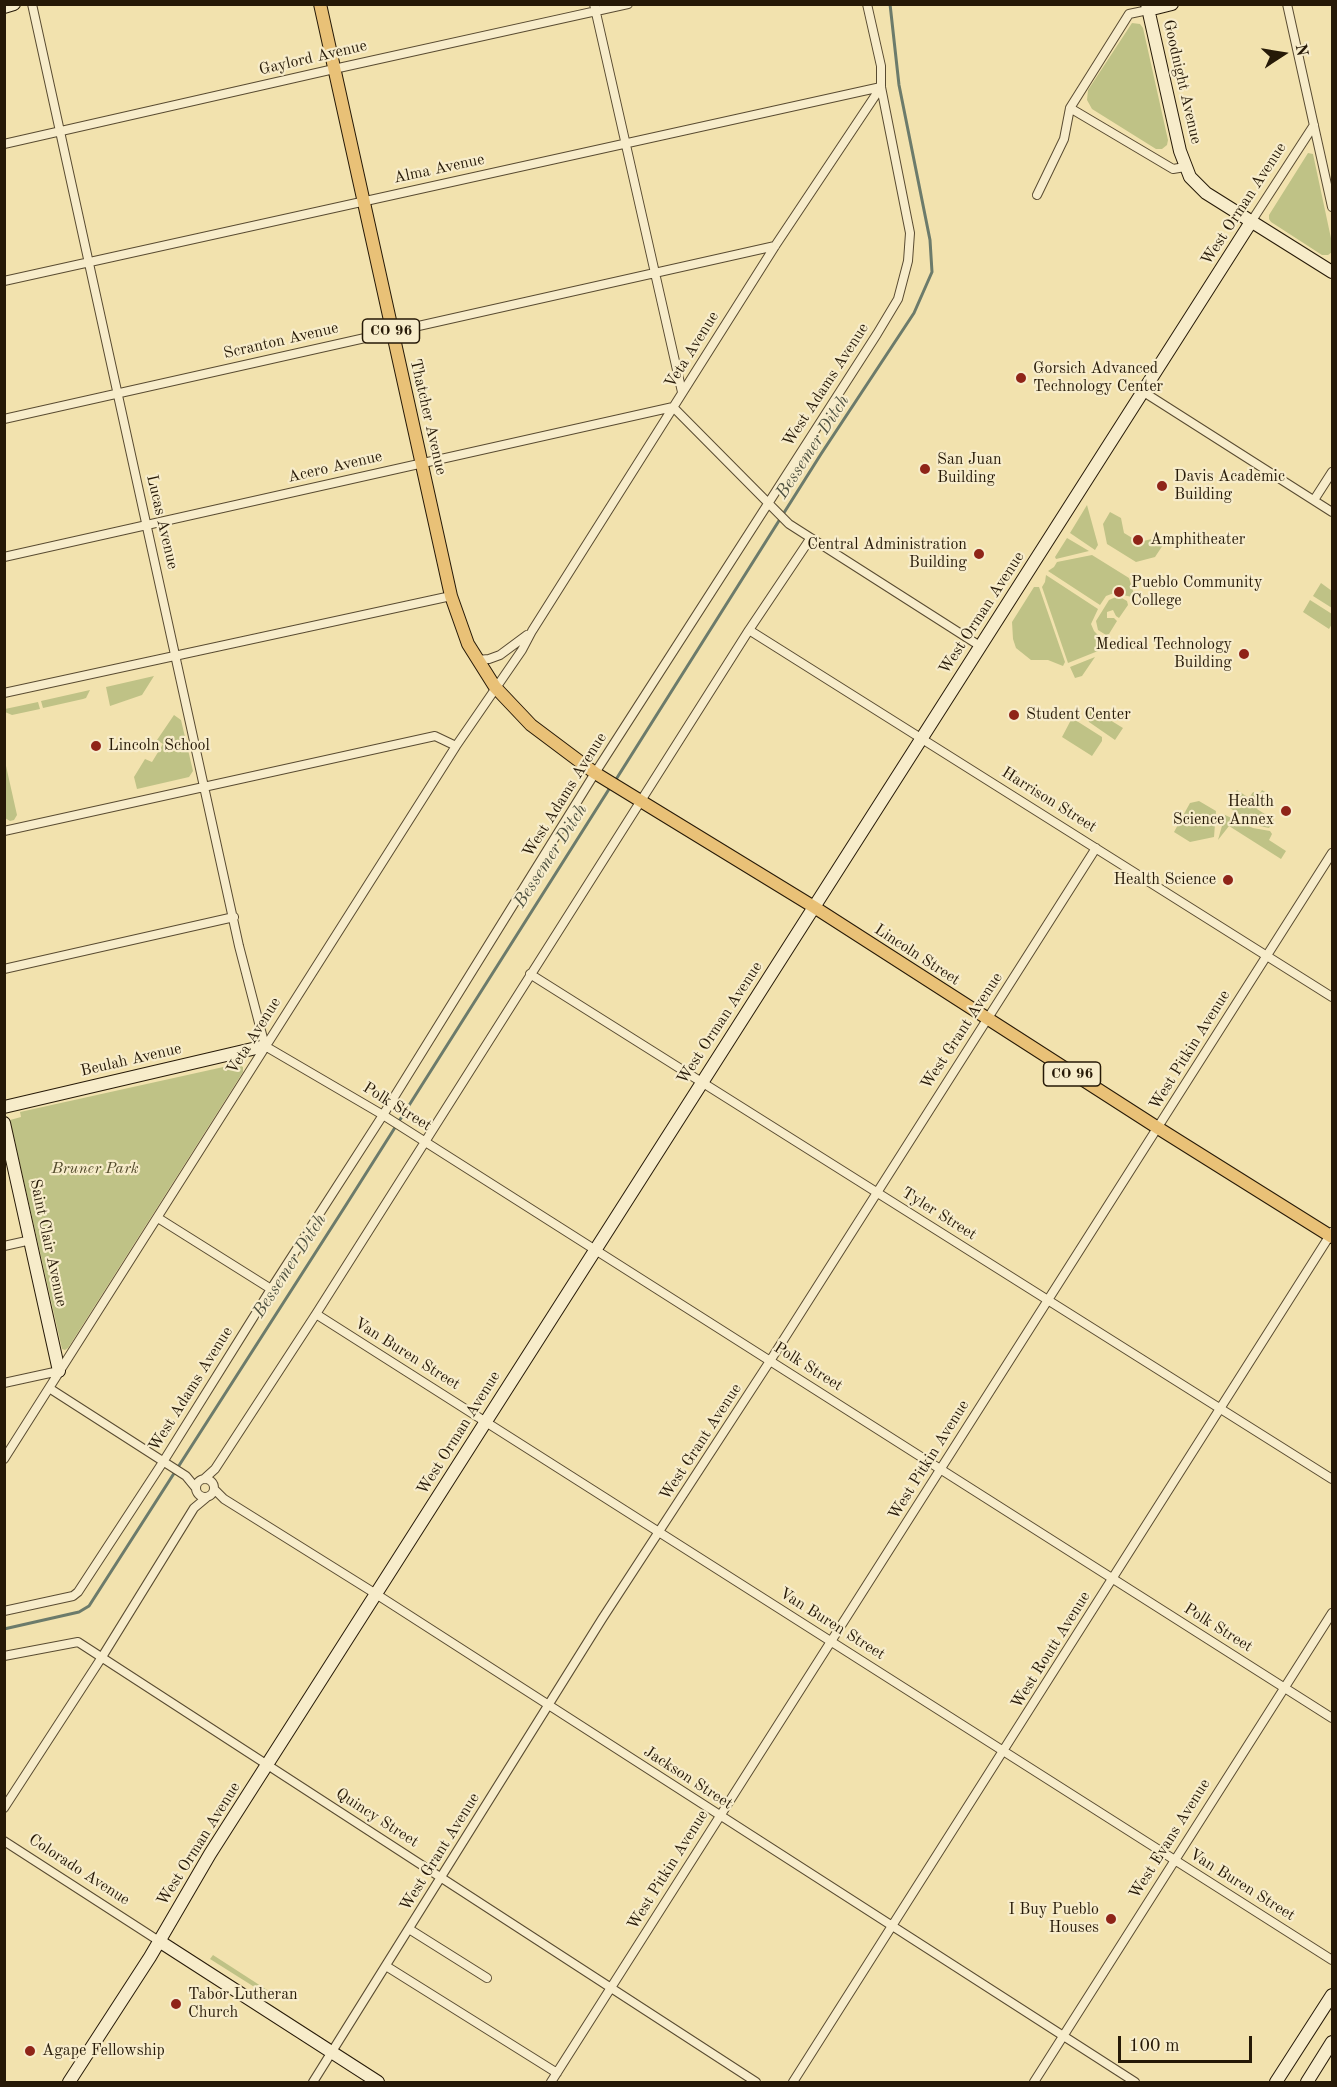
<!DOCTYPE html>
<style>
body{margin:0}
#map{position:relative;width:1337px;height:2087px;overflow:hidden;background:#f2e2ae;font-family:"Old Standard TT",serif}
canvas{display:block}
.frame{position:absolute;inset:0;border:6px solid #261907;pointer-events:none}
.north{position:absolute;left:1253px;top:24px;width:60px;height:60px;-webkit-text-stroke:4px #f7ecca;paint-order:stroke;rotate:78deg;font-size:16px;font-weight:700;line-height:24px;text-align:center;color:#261907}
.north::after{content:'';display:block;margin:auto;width:21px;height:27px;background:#261907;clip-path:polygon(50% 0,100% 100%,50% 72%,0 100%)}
.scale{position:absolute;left:1118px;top:2036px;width:134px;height:27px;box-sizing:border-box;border:3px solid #261907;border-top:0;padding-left:8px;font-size:18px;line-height:21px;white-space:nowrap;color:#261907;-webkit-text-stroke:4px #f7ecca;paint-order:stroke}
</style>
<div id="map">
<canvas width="1337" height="2087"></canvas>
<div class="frame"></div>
<div class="north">N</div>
<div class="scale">100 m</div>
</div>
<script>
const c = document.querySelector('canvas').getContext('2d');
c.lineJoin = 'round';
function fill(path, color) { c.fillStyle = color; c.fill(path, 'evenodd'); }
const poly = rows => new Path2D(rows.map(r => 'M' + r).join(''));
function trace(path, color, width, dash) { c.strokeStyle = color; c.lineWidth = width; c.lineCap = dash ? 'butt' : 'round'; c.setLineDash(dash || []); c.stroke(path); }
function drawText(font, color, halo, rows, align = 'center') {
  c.font = font + ' "Old Standard TT",serif'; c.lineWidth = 4.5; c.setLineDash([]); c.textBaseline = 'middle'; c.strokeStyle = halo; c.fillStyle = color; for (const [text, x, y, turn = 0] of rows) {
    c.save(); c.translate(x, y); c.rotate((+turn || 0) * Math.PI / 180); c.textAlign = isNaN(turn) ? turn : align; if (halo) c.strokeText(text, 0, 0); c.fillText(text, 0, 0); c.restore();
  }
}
fill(poly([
 [1132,23,1140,24,1143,28,1168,140,1167,145,1162,149,1156,149,1092,109,1087,100,1088,90],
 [1308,153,1313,154,1332,243,1332,252,1328,255,1322,255,1271,222,1269,219,1269,215],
 [1087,505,1098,545,1095,550,1070,533],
 [1110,512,1121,518,1124,533,1139,542,1152,539,1163,545,1155,557,1136,562,1107,544,1103,524],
 [1067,538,1089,551,1056,559,1055,557],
 [1092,555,1129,578,1134,594,1132,597,1114,593,1106,596,1100,605,1048,571,1054,567,1057,562],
 [1046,575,1098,609,1091,624,1094,631,1104,641,1098,651,1068,663,1042,587,1045,582],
 [1321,583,1332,591,1332,608,1313,596],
 [1034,587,1039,587,1065,662,1063,666,1048,660,1031,660,1016,648,1013,639,1012,622],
 [1118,596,1127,601,1128,605,1119,618,1116,616,1113,610,1107,612,1107,618,1114,618,1117,621,1109,634,1106,635,1098,630,1096,621,1109,600],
 [1310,600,1332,614,1332,624,1329,629,1303,612],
 [1095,657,1082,676,1075,678,1070,667],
 [154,676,142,695,110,706,106,687],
 [90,690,86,698,83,699,43,708,41,701],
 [38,702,40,709,12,715,5,712,5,709],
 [1092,709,1123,728,1115,740,1089,722,1087,716],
 [174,715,181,720,193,771,189,777,137,789,134,777,145,759,152,762,163,744,157,740],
 [1072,718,1102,737,1102,741,1092,756,1062,737],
 [4,757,17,815,14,820,10,821,5,818],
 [1237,790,1249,798,1253,792,1259,795,1262,790,1267,793,1257,809,1274,820,1269,828,1255,825,1227,806],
 [1199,801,1216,811,1214,837,1190,842,1174,832,1190,803],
 [1225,815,1253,828,1270,831,1272,834,1269,840,1286,851,1281,859,1229,826,1218,840],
 [237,1064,243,1067,243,1072,68,1348,65,1350,62,1349,10,1120,21,1117,20,1112],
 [213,1955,278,1997,275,2000,210,1959]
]), '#bfc286');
trace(poly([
 [615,781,821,454,914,313,932,272,930,240,899,85,890,4],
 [4,1629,79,1612,89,1606,346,1205,611,786]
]), '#6c7b6b', 3);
const street = poly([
 [32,4,239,946,265,1046,383,1115,1332,1718],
 [594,4,682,392],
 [1287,4,1332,207],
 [1070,108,1173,169,1185,167],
 [4,144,334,69,628,4],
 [1037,195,1064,139,1070,108,1129,14,1148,10],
 [1251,222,1314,125],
 [4,281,881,87],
 [1142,391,1332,512],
 [4,419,775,246],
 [1314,500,1332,472],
 [4,557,673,407,789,524,980,646],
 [749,630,1332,997],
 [477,660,489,659,500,655,527,635],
 [4,693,451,596],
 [4,831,435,736,456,746],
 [4,969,234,917],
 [530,974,1332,1479],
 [158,1218,271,1289],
 [4,1246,31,1240],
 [316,1314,1332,1960],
 [4,1383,59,1371],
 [49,1388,186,1476,195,1487],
 [4,1459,456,746,522,650,532,631,775,246,881,87],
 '196 1488a9 9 0 1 1 18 0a9 9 0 1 1-18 0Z',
 [204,1479,215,1469,316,1314,749,630,810,539],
 [214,1489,224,1499,376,1594,1135,2082],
 [4,1611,73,1596,78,1592,163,1462,271,1289,383,1115,595,773,877,334,898,299,908,261,910,233,881,87,881,66,867,4],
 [4,1656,78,1642,756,2082],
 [4,1808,102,1657,194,1508,206,1498],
 [4,1841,159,1941],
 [409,1929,487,1978],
 [386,1966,557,2073],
 [313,2082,602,1619,770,1361,1096,848],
 [551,2082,1332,853],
 [793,2082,1332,1232],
 [1034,2082,1332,1613]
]);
const secondary = poly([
 [1147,4,1180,151,1190,177,1206,193,1332,272],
 [4,7,14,4],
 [1148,10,1172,4],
 [4,1107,265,1046],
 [4,1123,59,1371],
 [159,1941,378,2082],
 [69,2082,150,1957,210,1854,1251,222],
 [1276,2082,1332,1995],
 [1307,2082,1332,2042]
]);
const primary = poly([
 [320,4,451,596,468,644,495,687,531,725,595,773,814,907,1158,1128,1332,1237]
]);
trace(street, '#594b31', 10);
trace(secondary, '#261907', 14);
trace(primary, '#261907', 14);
trace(street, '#f7ecca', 8);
trace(secondary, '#f7ecca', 12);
trace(primary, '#e9c177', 12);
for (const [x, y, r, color] of [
 [1021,378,6,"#8f2418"],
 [925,469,6,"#8f2418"],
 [1162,486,6,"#8f2418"],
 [1138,540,6,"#8f2418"],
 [979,554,6,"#8f2418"],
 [1119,592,6,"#8f2418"],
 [1244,654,6,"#8f2418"],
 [1014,715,6,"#8f2418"],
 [96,746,6,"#8f2418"],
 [1286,811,6,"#8f2418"],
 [1228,880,6,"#8f2418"],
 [1111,1919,6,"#8f2418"],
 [176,2004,6,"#8f2418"],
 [30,2051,6,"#8f2418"]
]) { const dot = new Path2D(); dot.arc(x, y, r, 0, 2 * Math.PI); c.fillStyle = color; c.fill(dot); trace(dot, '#f7ecca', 2); }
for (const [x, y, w] of [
 [391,331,57],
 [1072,1074,57]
]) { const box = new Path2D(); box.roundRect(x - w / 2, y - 12, w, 24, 4.5); c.fillStyle = '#f7ecca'; c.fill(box); trace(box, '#261907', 1.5); }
drawText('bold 15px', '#261907', null, [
 ["CO 96",391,331],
 ["CO 96",1072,1074]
]);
drawText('16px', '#261907', '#f7ecca', [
 ["Gaylord Avenue",313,58,-13],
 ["Goodnight Avenue",1182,82,77],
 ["Alma Avenue",439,169,-12],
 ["West Orman Avenue",1244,204,-57],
 ["Scranton Avenue",281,341,-13],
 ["Veta Avenue",692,350,-58],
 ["West Adams Avenue",826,385,-57],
 ["Thatcher Avenue",428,417,77],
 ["Acero Avenue",335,467,-13],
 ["Lucas Avenue",162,522,77],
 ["West Orman Avenue",982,613,-57],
 ["West Adams Avenue",565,795,-58],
 ["Harrison Street",1049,800,32],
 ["Lincoln Street",917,955,33],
 ["West Orman Avenue",720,1023,-57],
 ["West Grant Avenue",962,1031,-57],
 ["Veta Avenue",254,1036,-58],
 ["West Pitkin Avenue",1190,1050,-58],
 ["Beulah Avenue",131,1060,-13],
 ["Polk Street",397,1107,32],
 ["Tyler Street",939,1214,32],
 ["Saint Clair Avenue",48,1243,78],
 ["Van Buren Street",407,1354,32],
 ["Polk Street",808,1367,32],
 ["West Adams Avenue",191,1389,-58],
 ["West Orman Avenue",459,1433,-58],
 ["West Grant Avenue",701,1442,-57],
 ["West Pitkin Avenue",929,1460,-58],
 ["Van Buren Street",832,1624,32],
 ["Polk Street",1218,1628,32],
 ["West Routt Avenue",1051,1650,-58],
 ["Jackson Street",688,1778,33],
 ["Quincy Street",377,1818,33],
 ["West Evans Avenue",1170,1839,-58],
 ["West Orman Avenue",199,1844,-58],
 ["West Grant Avenue",440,1852,-58],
 ["Colorado Avenue",79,1870,33],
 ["West Pitkin Avenue",668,1870,-58],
 ["Van Buren Street",1242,1885,32]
]);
drawText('16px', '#261907', '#f7ecca', [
 ["Gorsich Advanced",1033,369],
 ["Technology Center",1033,387],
 ["San Juan",937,460],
 ["Building",937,478],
 ["Davis Academic",1174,477],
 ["Building",1174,495],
 ["Amphitheater",1150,540],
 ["Central Administration",967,545,"right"],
 ["Building",967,563,"right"],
 ["Pueblo Community",1131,583],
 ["College",1131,601],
 ["Medical Technology",1232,645,"right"],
 ["Building",1232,663,"right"],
 ["Student Center",1026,715],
 ["Lincoln School",108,746],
 ["Health",1274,802,"right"],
 ["Science Annex",1274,820,"right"],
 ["Health Science",1216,880,"right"],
 ["I Buy Pueblo",1099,1910,"right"],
 ["Houses",1099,1928,"right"],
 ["Tabor Lutheran",188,1995],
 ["Church",188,2013],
 ["Agape Fellowship",42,2051]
], 'left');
drawText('italic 16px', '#544c2d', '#f7ecca', [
 ["Bruner Park",95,1169]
]);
drawText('italic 18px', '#4f5241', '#f7ecca', [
 ["Bessemer Ditch",813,447,-57],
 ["Bessemer Ditch",551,856,-57],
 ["Bessemer Ditch",290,1266,-57]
]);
</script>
